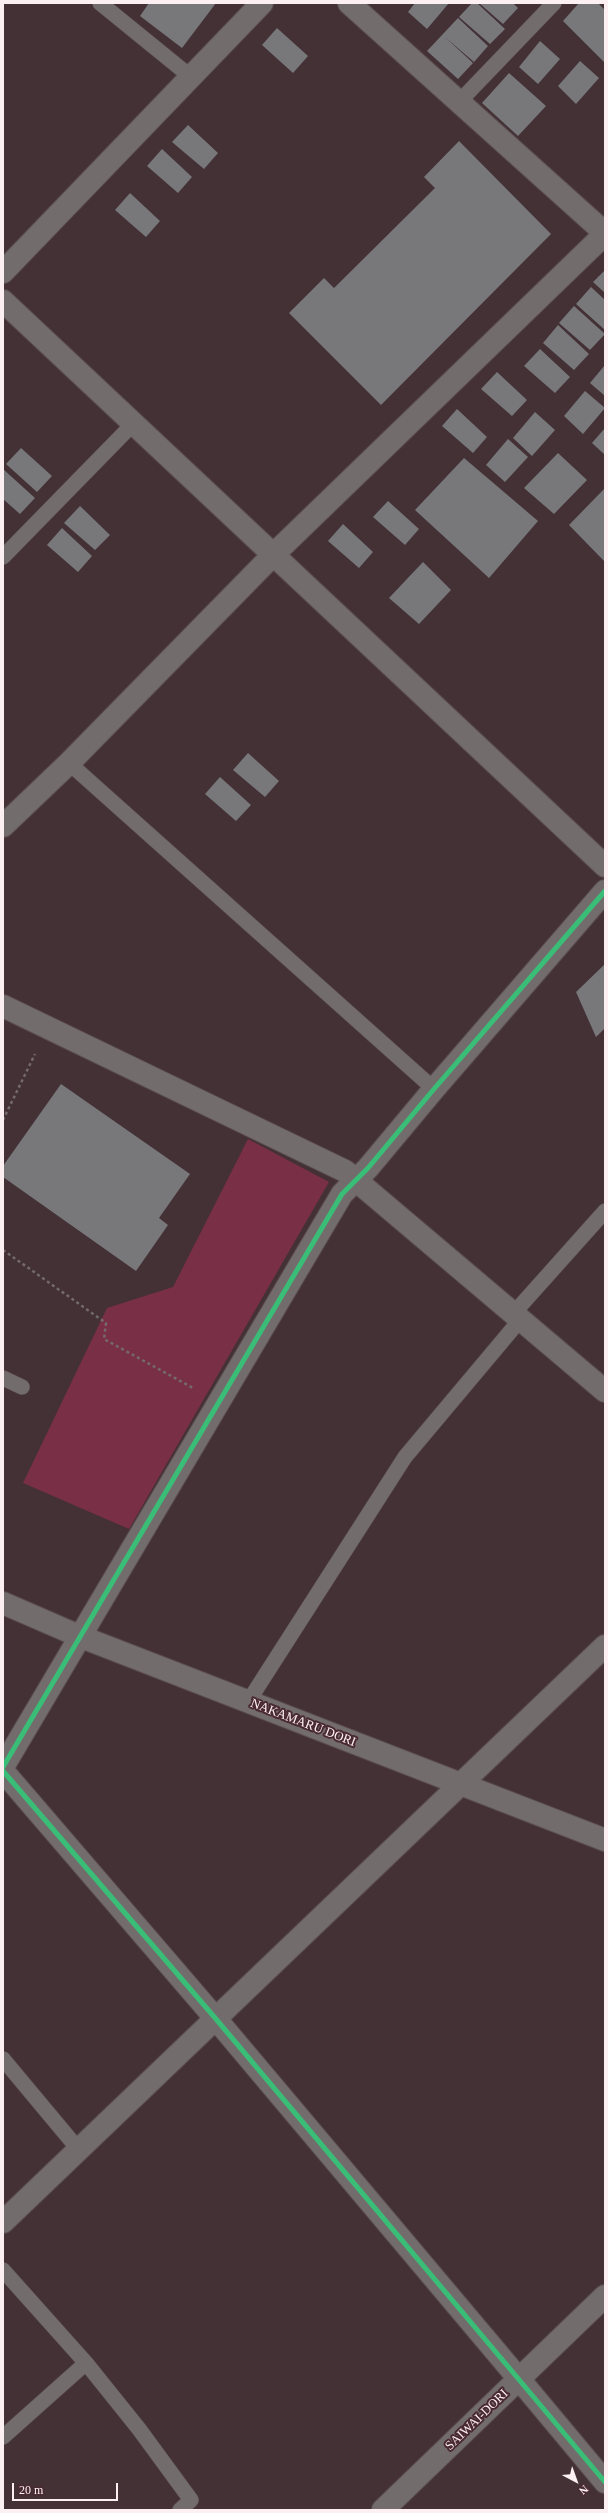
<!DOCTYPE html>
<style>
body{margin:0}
#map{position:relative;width:608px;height:2513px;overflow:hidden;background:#433136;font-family:Georgia,serif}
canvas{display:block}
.frame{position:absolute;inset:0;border:4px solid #fdf0f3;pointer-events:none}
.north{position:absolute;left:556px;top:2461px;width:40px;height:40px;-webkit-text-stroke:3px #4a2a32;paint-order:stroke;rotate:139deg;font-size:11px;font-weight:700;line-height:16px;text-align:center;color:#fdf0f3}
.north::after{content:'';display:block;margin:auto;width:14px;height:18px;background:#fdf0f3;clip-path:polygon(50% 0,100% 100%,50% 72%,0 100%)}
.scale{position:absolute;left:12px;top:2483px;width:106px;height:18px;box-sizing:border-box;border:2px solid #fdf0f3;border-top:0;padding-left:5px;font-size:12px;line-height:14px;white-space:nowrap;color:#fdf0f3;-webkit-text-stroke:3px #4a2a32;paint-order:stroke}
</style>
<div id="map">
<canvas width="608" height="2513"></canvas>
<div class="frame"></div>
<div class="north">N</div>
<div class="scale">20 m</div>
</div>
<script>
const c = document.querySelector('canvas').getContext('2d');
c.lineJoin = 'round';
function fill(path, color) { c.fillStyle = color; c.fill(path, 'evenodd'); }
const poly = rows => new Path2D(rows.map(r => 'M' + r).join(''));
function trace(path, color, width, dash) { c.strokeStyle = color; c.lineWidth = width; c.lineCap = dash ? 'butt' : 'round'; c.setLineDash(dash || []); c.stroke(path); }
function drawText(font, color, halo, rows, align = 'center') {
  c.font = font + ' Georgia,serif'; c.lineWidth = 4; c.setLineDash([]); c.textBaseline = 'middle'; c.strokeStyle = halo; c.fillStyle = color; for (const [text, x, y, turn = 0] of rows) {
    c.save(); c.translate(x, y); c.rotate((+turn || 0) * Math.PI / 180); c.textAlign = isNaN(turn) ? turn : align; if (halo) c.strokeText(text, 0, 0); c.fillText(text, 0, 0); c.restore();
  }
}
fill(poly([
 [248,1139,329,1182,129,1529,23,1483,107,1308,173,1287]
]), '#792f46');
fill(poly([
 [149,3,216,3,182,48,140,16],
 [415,3,449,3,427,29,408,12],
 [472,3,477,3,505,29,490,44,459,17],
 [479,3,513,3,518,8,503,24],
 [579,3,598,3,605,10,605,63,563,21],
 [458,18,488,46,474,62,445,37,473,63,458,79,427,51],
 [277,28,308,56,293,73,262,45],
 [540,41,560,59,538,84,519,67],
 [580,61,599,78,576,104,558,86],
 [509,73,546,106,518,136,482,103],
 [188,125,218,153,204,169,172,142],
 [459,141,551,234,381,405,289,313,324,278,334,288,435,188,424,177],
 [162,149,192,177,178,193,147,166],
 [130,193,160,221,146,237,115,210],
 [605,270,605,293,593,282],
 [591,287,605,300,605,330,576,304],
 [574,306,605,334,590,350,559,323],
 [558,325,589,354,574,370,543,343],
 [540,349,570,377,555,393,524,366],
 [605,365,605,396,590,383],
 [497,372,527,400,512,416,481,389],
 [585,391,605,408,583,434,564,416],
 [457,409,487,437,473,453,442,426],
 [535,412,555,430,532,456,513,438],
 [605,428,605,455,592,443],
 [508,439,528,457,505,482,486,465],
 [21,448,52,476,37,492,6,464],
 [558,453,587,480,554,514,524,488],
 [464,458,538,521,489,578,415,510],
 [3,469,35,498,20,514,3,499],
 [605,488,605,562,569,525],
 [388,501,419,529,405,545,373,517],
 [80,506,110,535,95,550,64,523],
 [343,524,373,552,359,568,328,541],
 [62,528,92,556,78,572,47,545],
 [423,562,451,590,419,624,389,598],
 [248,753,279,781,265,797,233,770],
 [220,777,251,805,236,821,205,794],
 [605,964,605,1028,596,1037,576,992],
 [61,1084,190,1174,159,1218,168,1225,136,1271,3,1177,3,1166]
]), '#78787b');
const service = poly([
 [100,3,191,77],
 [459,102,554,3],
 [3,557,133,424],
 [69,763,434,1089],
 [513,1314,605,1211],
 [3,1378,22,1387],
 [248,1702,405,1457,520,1320],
 [3,2059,79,2150],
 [3,2270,86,2363,139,2429,191,2500,180,2510],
 [3,2437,86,2363]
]);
const minor = poly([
 [349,3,605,233],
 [3,301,605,866],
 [3,826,69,763,274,554,605,234],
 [3,1006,345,1171,605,1391],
 [3,1767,342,1194,368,1168,434,1089,605,891],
 [3,1771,216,2019,519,2379],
 [3,2222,605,1646]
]);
const tertiary = poly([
 [3,272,262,3],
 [3,1603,79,1636,605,1840],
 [519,2379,605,2482],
 [383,2510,605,2296]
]);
trace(service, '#5b4d51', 16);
trace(minor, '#5b4d51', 24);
trace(tertiary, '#5b4d51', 24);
trace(poly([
 [3,1120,35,1054],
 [3,1250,106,1323,104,1339,193,1388]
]), '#746a6d', 2.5, [3, 3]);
trace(service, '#736c6d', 15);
trace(minor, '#736c6d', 22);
trace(tertiary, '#736c6d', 22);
trace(poly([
 [3,1767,342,1194,368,1168,434,1089,605,891],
 [3,1771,216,2019,605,2482]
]), '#3abd76', 5);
drawText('13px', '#fdf0f3', '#4a2a32', [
 ["NAKAMARU DORI",303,1723,21],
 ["SAIWAI-DORI",477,2420,-44]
]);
</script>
